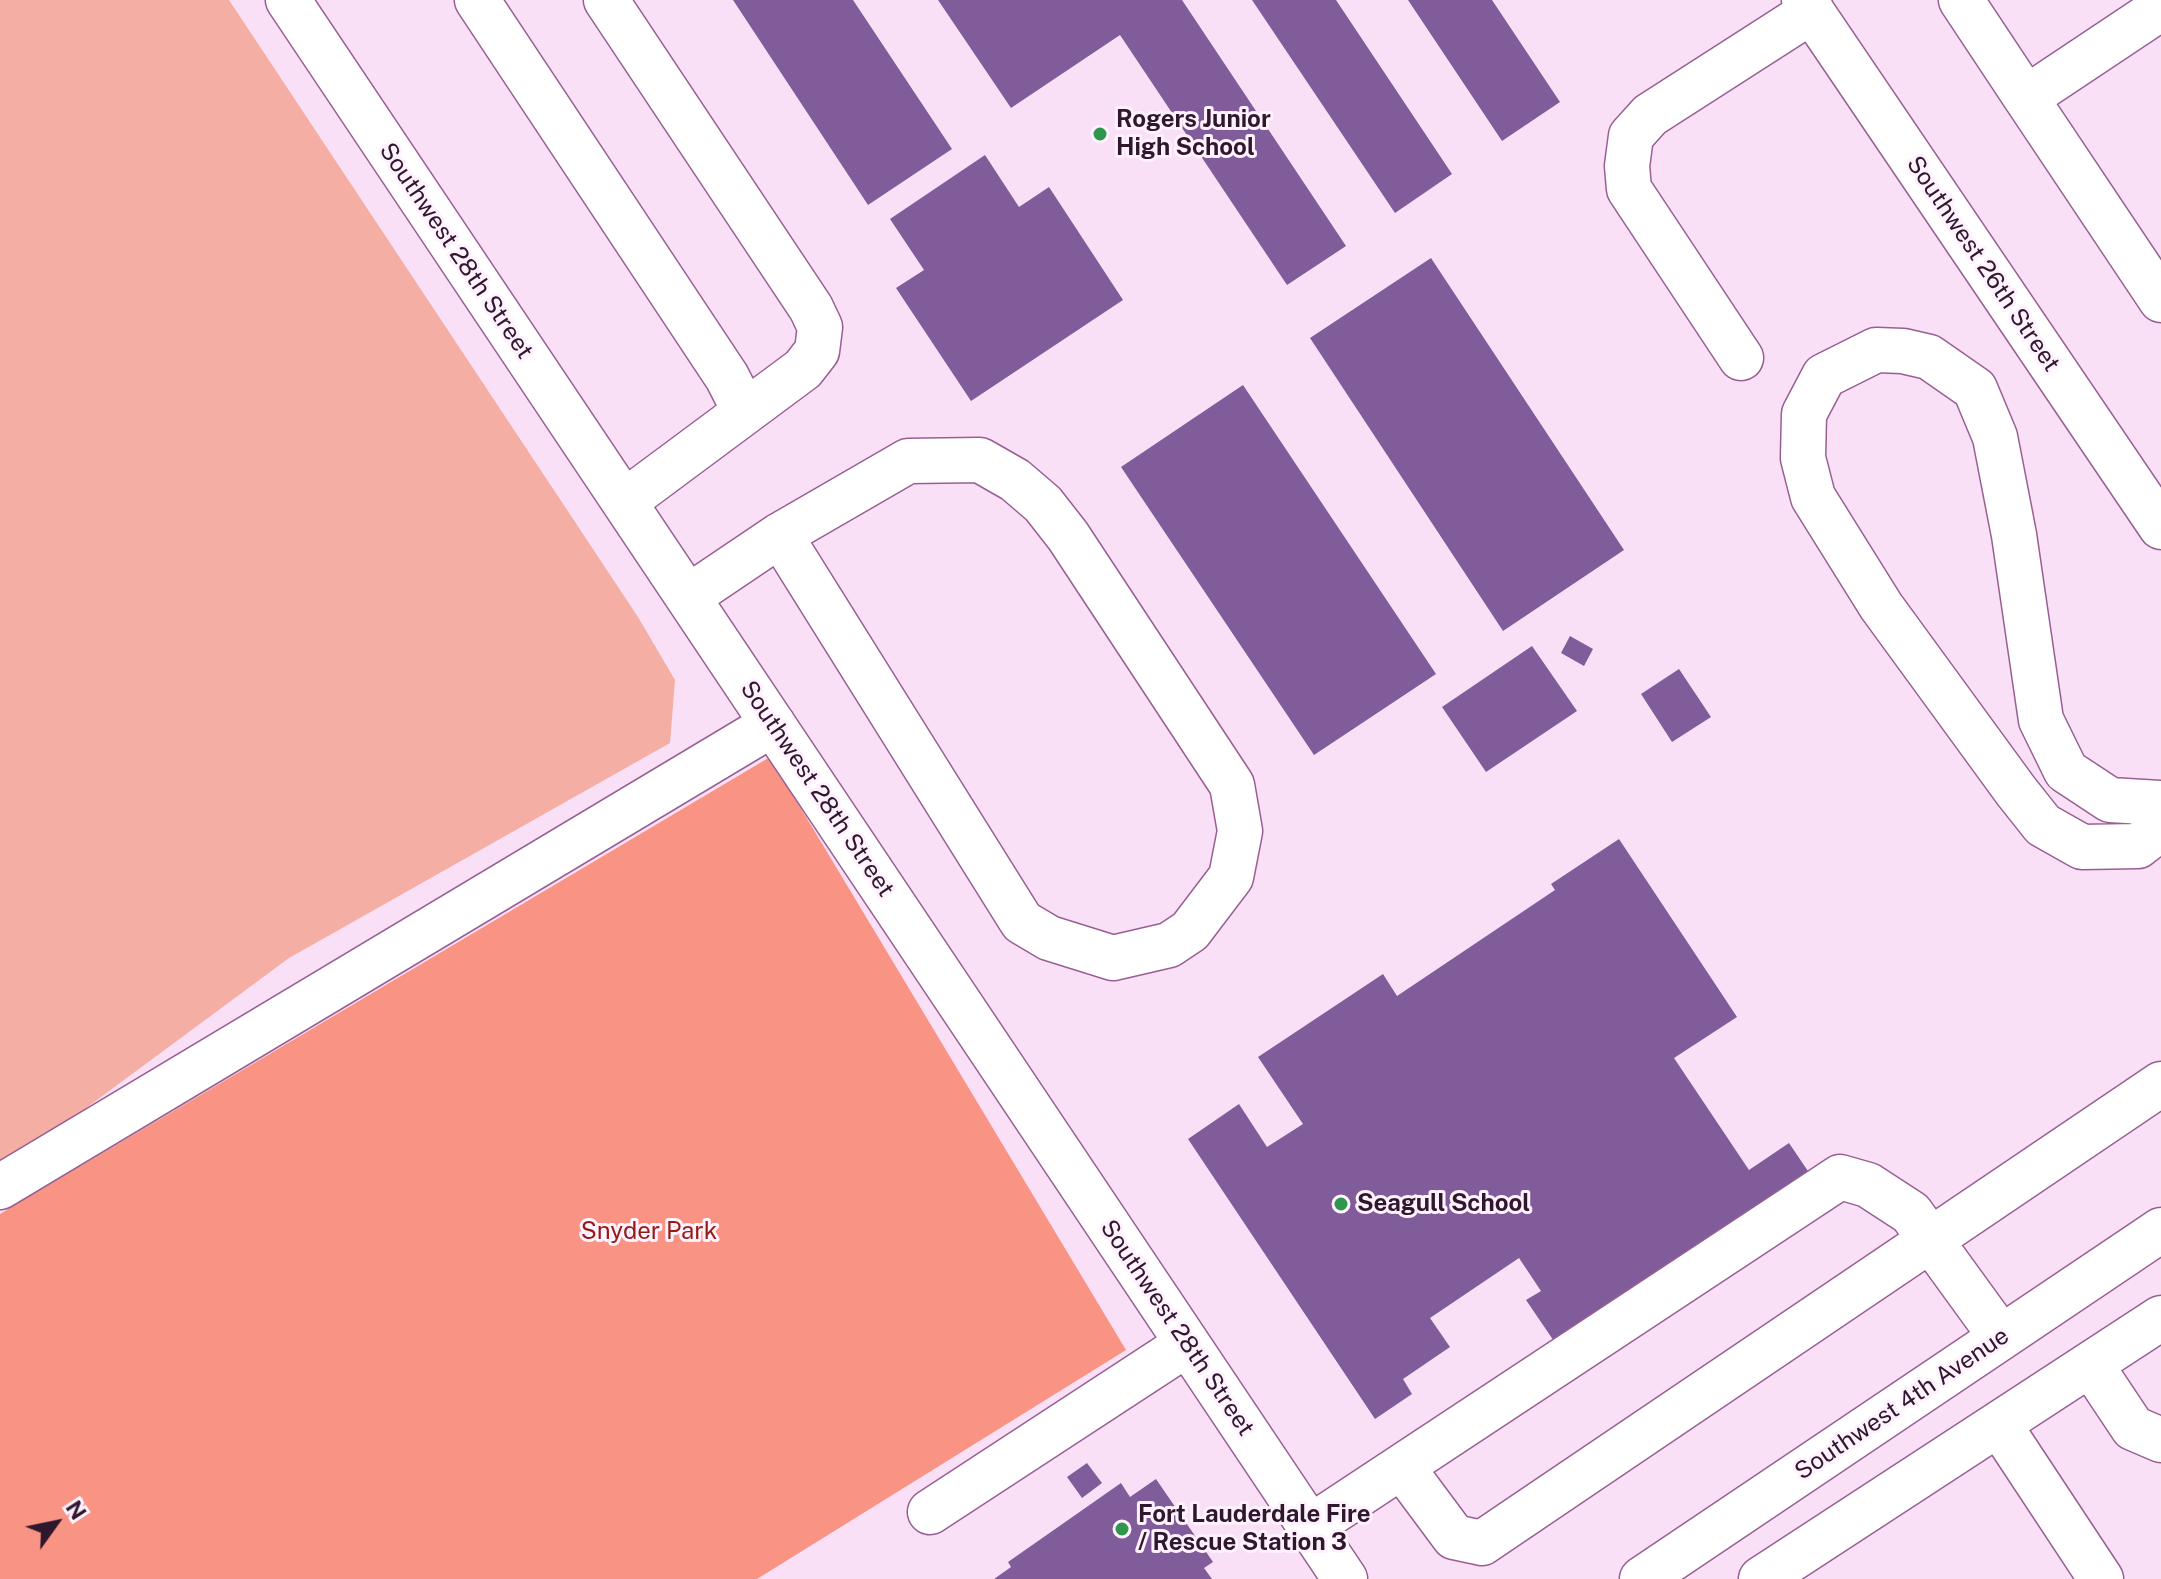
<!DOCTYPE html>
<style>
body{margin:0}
#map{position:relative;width:2161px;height:1579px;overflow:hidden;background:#fae0f7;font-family:"Public Sans",sans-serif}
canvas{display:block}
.north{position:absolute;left:16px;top:1483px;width:80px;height:80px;-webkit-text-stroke:6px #fff1fd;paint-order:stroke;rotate:57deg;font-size:22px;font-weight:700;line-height:32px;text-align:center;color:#2f172d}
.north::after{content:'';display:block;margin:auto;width:28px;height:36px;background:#2f172d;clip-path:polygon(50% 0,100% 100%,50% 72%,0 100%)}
</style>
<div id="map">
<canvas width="2161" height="1579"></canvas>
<div class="north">N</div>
</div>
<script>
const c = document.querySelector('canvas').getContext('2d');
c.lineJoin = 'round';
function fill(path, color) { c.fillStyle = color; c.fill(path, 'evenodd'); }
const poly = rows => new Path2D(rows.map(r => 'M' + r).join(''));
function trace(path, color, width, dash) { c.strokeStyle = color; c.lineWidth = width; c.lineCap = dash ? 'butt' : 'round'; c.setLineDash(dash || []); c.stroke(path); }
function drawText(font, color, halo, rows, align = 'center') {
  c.font = font + ' "Public Sans",sans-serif'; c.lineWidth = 6; c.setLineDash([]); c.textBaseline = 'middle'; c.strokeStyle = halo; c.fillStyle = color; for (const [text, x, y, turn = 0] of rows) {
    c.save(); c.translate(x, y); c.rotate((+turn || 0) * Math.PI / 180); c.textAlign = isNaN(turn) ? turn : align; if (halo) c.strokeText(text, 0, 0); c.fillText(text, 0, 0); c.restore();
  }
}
fill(poly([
 [0,0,229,0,638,617,675,680,670,743,289,958,55,1131,0,1164]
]), '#f4aea3');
fill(poly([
 [770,757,1126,1350,757,1579,0,1579,0,1214]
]), '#f99383');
fill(poly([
 [733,0,853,0,952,149,868,205],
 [938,0,1182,0,1346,246,1287,285,1120,35,1011,108],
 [1252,0,1336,0,1452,174,1395,213],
 [1408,0,1492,0,1560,102,1502,141],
 [985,155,1019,207,1049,187,1123,300,971,401,896,288,924,270,890,219],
 [1431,258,1624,550,1503,631,1310,338],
 [1243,385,1436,674,1314,755,1121,467],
 [1570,636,1593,649,1584,666,1561,653],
 [1532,646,1577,711,1486,772,1442,707],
 [1679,669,1711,717,1672,742,1641,694],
 [1619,839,1737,1017,1674,1058,1749,1170,1789,1143,1814,1180,1560,1350,1526,1300,1541,1291,1519,1258,1430,1318,1450,1347,1403,1379,1412,1394,1375,1419,1188,1139,1239,1104,1267,1147,1303,1124,1258,1057,1383,974,1397,996,1555,890,1551,884],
 [1087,1463,1102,1483,1082,1498,1067,1477],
 [1156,1479,1213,1562,1204,1568,1212,1579,994,1579,1011,1567,1008,1562,1121,1483,1130,1497]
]), '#805c9b');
const minor = poly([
 [288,0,1345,1579],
 [477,0,727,377,745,412],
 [606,0,811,308,820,327,817,351,803,369,624,502],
 [1804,0,2161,527],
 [1961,0,2026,98,2161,8],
 [2026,98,2161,300],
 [1741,358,1629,189,1627,166,1631,136,1650,115,1812,11],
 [688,597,780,535,908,461,980,460,1015,480,1043,504,1068,536,1232,785,1240,831,1231,877,1190,931,1169,945,1113,958,1049,938,1022,922,780,535],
 [2161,803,2110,800,2066,771,2041,720,2014,535,1995,437,1975,389,1929,357,1903,351,1876,350,1824,376,1804,414,1803,458,1813,497,1881,606,2016,791,2043,825,2082,847,2138,846,2161,828],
 [0,1187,773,724],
 [2091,1365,2133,1428,2161,1440],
 [2000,1426,2101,1579],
 [1402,1467,1454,1537,1482,1543,2161,1084],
 [930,1512,1187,1344],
 [1310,1527,1840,1177,1868,1185,1911,1213,2001,1337],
 [1642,1579,2161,1230],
 [1761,1579,2161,1318]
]);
trace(minor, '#985f94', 47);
trace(minor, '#fff', 44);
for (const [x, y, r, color] of [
 [1100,134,8,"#2e974e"],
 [1341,1204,8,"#2e974e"],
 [1122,1529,8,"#2e974e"]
]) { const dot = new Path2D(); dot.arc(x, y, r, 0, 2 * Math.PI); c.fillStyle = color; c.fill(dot); trace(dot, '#fff1fd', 3); }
drawText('bold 24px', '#2f172d', '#fff1fd', [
 ["Rogers Junior",1116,120],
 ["High School",1116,148],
 ["Seagull School",1357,1204],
 ["Fort Lauderdale Fire",1138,1515],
 ["/ Rescue Station 3",1138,1543]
], 'left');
drawText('24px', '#2f172d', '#fff1fd', [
 ["Southwest 28th Street",456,251,56],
 ["Southwest 26th Street",1983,264,56],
 ["Southwest 28th Street",817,789,56],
 ["Southwest 28th Street",1177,1328,56],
 ["Southwest 4th Avenue",1902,1404,-34]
]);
drawText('24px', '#931b11', '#fff1fd', [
 ["Snyder Park",649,1232]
]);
</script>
